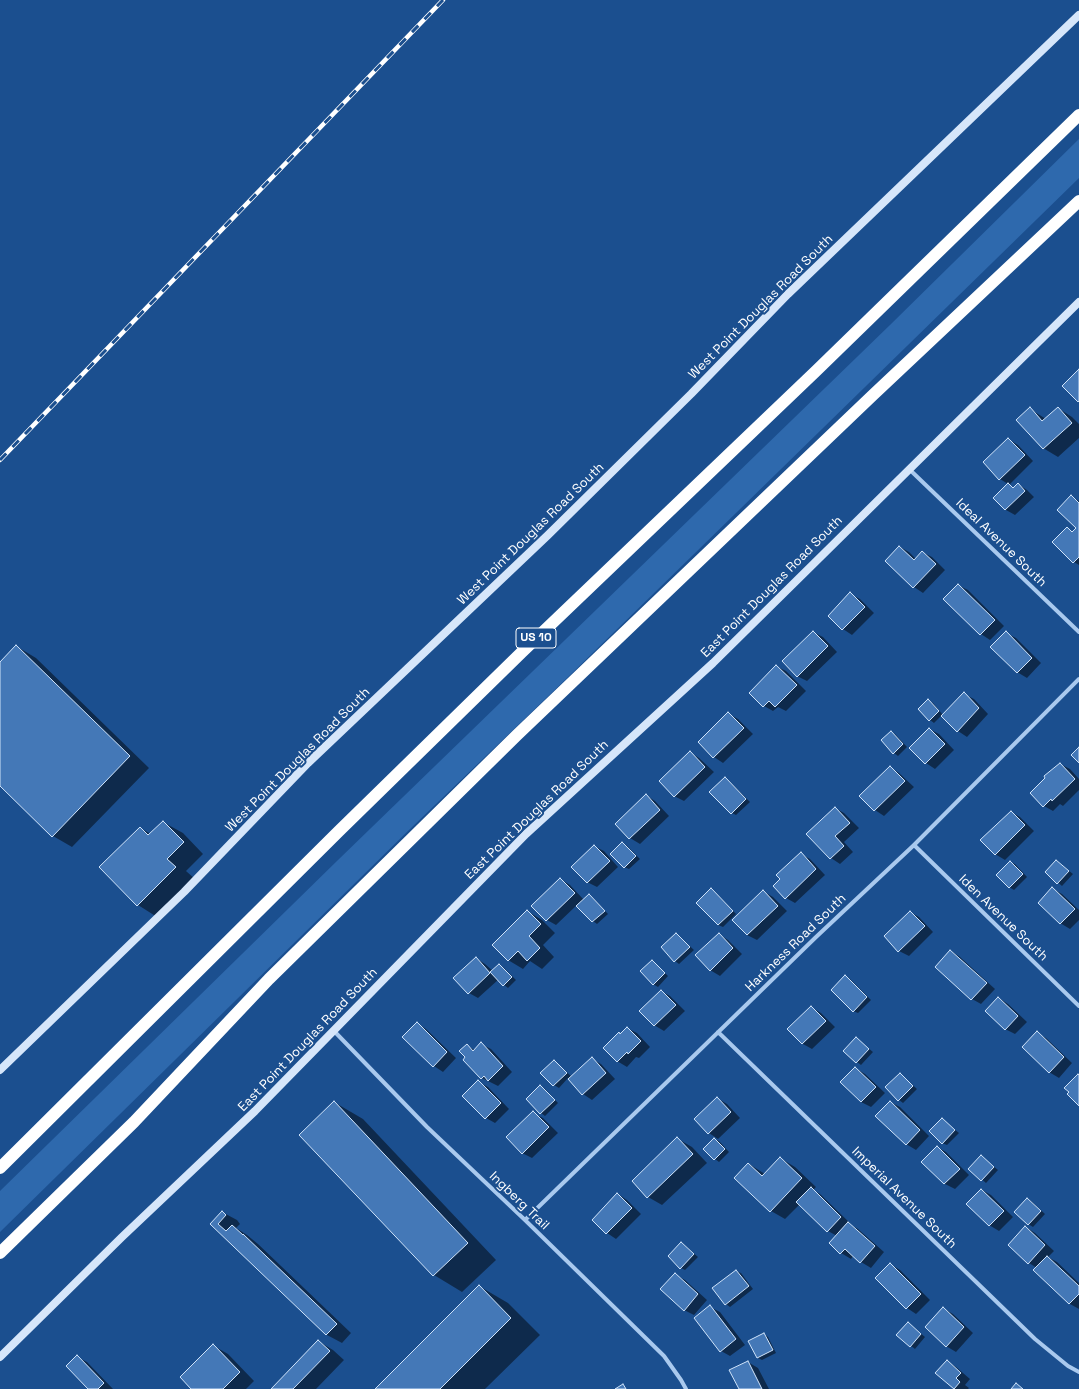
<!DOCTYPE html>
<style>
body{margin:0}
canvas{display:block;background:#1b4f8f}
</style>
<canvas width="1079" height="1389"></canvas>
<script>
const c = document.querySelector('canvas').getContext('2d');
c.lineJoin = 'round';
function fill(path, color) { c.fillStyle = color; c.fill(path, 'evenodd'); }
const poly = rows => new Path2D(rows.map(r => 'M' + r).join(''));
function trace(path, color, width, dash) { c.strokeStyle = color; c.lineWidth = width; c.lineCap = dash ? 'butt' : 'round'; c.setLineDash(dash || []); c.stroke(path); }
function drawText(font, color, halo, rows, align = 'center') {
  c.font = font + ' "Space Grotesk",sans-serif'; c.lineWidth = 4; c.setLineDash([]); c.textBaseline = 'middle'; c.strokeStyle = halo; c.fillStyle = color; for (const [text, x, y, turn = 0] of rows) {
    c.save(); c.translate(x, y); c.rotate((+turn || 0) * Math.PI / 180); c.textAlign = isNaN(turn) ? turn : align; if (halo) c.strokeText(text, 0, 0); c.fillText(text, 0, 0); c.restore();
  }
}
fill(poly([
 [1079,139,1079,178,565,680,410,829,0,1232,0,1191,338,860,890,325]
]), '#2e69ad');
fill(poly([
 [1058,408,1072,417,1079,424,1079,438,1058,457,1043,448,1030,409,1046,419],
 [1008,439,1018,445,1033,461,1009,485,1014,488,1018,484,1027,490,1034,497,1015,515,1006,510,994,498,1008,484,1000,479],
 [1072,497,1079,501,1079,565,1074,562,1054,542,1067,528,1073,532,1077,528],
 [900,547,909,552,916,559,922,552,932,557,945,570,923,593,914,587],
 [958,585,968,590,1004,626,990,640,981,634],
 [850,594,860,599,874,613,852,635,843,629],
 [813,632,823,637,837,652,807,681,797,676],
 [1006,633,1016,638,1041,663,1027,678,1017,672],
 [16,646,36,658,149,768,72,847,53,836,0,785,0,663],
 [776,666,786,671,806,691,786,711,778,707,773,711,764,706],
 [964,694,974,699,988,714,967,737,958,731,942,715,934,723,930,720,928,700,933,703,943,715],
 [729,714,738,719,753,734,723,763,714,757,699,742],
 [929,729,939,734,954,750,935,769,926,763],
 [891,732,895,734,907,747,898,756,894,753],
 [690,752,699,758,714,772,684,801,674,796],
 [1060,764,1070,769,1079,779,1079,790,1063,806,1060,804,1053,811,1044,806],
 [890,767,899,773,914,787,884,816,875,810,861,796],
 [725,778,729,781,750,802,736,815,732,813],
 [646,795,655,801,669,816,640,844,630,838,616,824],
 [835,808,844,813,859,828,844,842,853,852,840,864,831,858],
 [1011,812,1020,817,1034,831,1005,860,995,854],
 [163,822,183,833,203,854,186,871,195,879,157,917,138,905,100,867,140,828,151,834],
 [623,843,627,846,640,859,629,869,624,867],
 [594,846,604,851,618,867,597,887,587,882],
 [801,854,810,859,825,875,795,903,786,898,781,879],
 [1057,861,1073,874,1062,886,1046,872],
 [1010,862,1015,864,1027,877,1014,890,1009,887],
 [560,879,570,885,584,900,589,895,593,898,608,914,597,924,593,921,577,905,556,925,547,920],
 [1053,889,1062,894,1079,910,1079,920,1070,929,1060,923],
 [711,890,715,892,736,914,723,927,718,925],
 [763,891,773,897,787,911,757,940,747,935,734,920],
 [527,911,542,920,555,933,543,945,554,957,542,969,530,961,523,969,508,960],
 [910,912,919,917,933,932,909,956,899,951],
 [676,934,680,937,694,950,679,964,675,961,662,948],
 [719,934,728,940,742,954,720,976,710,970],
 [951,951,960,957,995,989,981,1004,972,999],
 [476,958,485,964,493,971,500,965,504,968,516,980,508,988,498,980,478,998,469,993],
 [652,961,656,964,668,976,658,987,653,984],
 [846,976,850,979,871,1000,858,1013,853,1011],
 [661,991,670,996,685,1011,664,1031,654,1025],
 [999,998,1008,1004,1027,1022,1015,1034,1005,1029],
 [811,1007,821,1013,835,1027,812,1049,803,1044,789,1029],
 [417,1023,426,1029,456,1058,443,1072,434,1066],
 [627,1028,637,1033,650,1047,639,1058,636,1057,627,1067,617,1061,621,1034],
 [1037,1033,1046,1038,1072,1063,1059,1078,1049,1072],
 [856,1038,873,1052,861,1065,857,1062],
 [481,1044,491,1049,512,1072,498,1086,482,1078,467,1057,467,1046,475,1050],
 [592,1059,601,1064,615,1079,592,1100,583,1094,568,1078,559,1088,554,1085,542,1073,554,1061,558,1064,572,1077],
 [855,1068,865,1074,885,1093,871,1107,861,1102],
 [900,1074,904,1077,917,1089,903,1103,899,1100,886,1087],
 [478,1082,488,1087,509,1109,495,1123,486,1118],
 [541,1086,545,1089,558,1103,545,1116,541,1113],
 [717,1098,727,1104,740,1118,718,1139,709,1133,695,1119],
 [334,1102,363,1119,496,1260,462,1292,434,1275,301,1135],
 [890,1102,900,1107,929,1136,916,1150,906,1144],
 [533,1113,543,1118,558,1133,532,1158,522,1153],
 [942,1119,959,1133,947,1145,942,1143],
 [678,1139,692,1147,707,1163,662,1205,648,1197],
 [714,1139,719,1141,729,1152,719,1162,715,1159,704,1149],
 [937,1147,946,1152,969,1175,955,1189,945,1184,923,1162],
 [981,1156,998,1170,986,1183,970,1169],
 [780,1158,795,1167,816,1187,813,1190,820,1194,850,1223,849,1224,858,1229,884,1252,871,1268,861,1262,853,1256,851,1259,841,1253,830,1243,837,1236,828,1231,800,1204,785,1219,771,1211,749,1164,765,1174],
 [982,1190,991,1195,1013,1217,999,1231,989,1225],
 [618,1194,627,1200,641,1214,616,1239,607,1233,593,1220],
 [1028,1199,1032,1202,1045,1214,1033,1227,1028,1224],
 [222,1212,237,1220,240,1224,236,1228,247,1235,258,1244,351,1333,342,1343,327,1335,211,1224],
 [1026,1227,1035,1233,1054,1251,1048,1257,1057,1262,1079,1283,1079,1309,1070,1304,1035,1270,1037,1268,1029,1263],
 [682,1243,698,1257,685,1270,681,1268],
 [890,1264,900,1270,930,1300,916,1314,907,1308],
 [736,1271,741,1273,753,1289,730,1307,726,1304],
 [675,1275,685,1280,707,1300,694,1315,684,1310],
 [479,1286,508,1303,540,1335,485,1389,376,1389],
 [710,1307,720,1312,745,1345,730,1356,721,1351],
 [943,1308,953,1314,973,1333,956,1352,946,1346],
 [912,1326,925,1337,915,1349,911,1346],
 [764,1334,768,1337,776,1353,762,1360,758,1358],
 [318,1341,333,1350,344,1360,316,1389,273,1389],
 [214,1346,228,1354,254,1381,246,1389,192,1389],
 [77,1357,87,1362,113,1389,90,1389],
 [947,1361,956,1367,970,1379,965,1385,969,1388,968,1389,955,1389,936,1373],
 [748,1362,758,1368,769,1389,740,1389]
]), '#0007');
const building = poly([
 [1079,369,1079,401,1078,402,1062,386,1079,369],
 [1030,407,1042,421,1058,407,1072,423,1043,449,1016,420,1030,407],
 [1008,438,1025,455,999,480,983,462,1008,438],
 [1008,483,1013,488,1018,483,1025,491,1005,510,993,498,1008,483],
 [1071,495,1079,503,1079,557,1073,563,1052,542,1067,527,1072,532,1076,528,1057,510,1071,495],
 [899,546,914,560,922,551,936,564,913,588,885,561,899,546],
 [958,584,995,620,980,635,943,599,958,584],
 [850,592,865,607,842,630,828,616,850,592],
 [813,631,828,646,797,677,782,661,813,631],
 [1006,631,1032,658,1017,673,990,647,1006,631],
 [16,645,130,756,52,837,0,786,0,662,16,645],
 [776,665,797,685,775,707,769,701,763,707,749,693,776,665],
 [964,692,979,708,957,732,941,716,964,692],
 [928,699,939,711,929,721,918,709,928,699],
 [728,712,744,728,713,758,698,742,728,712],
 [929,728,945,744,925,764,909,748,929,728],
 [891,731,903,744,893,754,881,740,891,731],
 [1079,747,1079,763,1071,755,1079,747],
 [690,751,705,767,674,797,659,781,690,751],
 [1060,763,1075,779,1052,801,1051,799,1043,807,1030,793,1045,778,1044,776,1060,763],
 [890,766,905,781,874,811,859,796,890,766],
 [725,777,746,799,731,814,709,792,725,777],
 [646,794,660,810,629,839,615,824,646,794],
 [835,807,850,823,835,836,844,846,830,859,806,834,835,807],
 [1011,811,1025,825,995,855,980,840,1011,811],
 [163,821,184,842,167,859,176,867,137,906,99,867,140,827,148,835,163,821],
 [622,842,636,856,624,868,610,854,622,842],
 [594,845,610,861,587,883,571,867,594,845],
 [801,852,816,869,785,899,773,886,780,879,776,875,801,852],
 [1056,860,1069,871,1057,884,1045,872,1056,860],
 [1010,861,1023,874,1009,888,996,875,1010,861],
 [560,878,575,893,546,921,531,906,560,878],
 [1052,887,1075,909,1060,924,1038,903,1052,887],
 [711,888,733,911,718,925,696,903,711,888],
 [763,890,778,906,747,935,732,920,763,890],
 [589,894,605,911,592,922,576,906,589,894],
 [527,910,541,924,529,936,540,948,527,961,518,951,508,961,492,945,527,910],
 [910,911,925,926,898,952,884,936,910,911],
 [676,933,690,947,674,962,661,947,676,933],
 [719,933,733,948,710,971,695,955,719,933],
 [950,950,987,983,971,1000,935,967,950,950],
 [476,957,490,973,468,994,453,978,476,957],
 [652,960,665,973,653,985,640,971,652,960],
 [499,964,512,977,503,986,490,972,499,964],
 [845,975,867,997,853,1012,831,990,845,975],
 [661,990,676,1005,654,1026,639,1011,661,990],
 [998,997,1018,1016,1005,1030,985,1011,998,997],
 [811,1006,826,1021,802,1044,787,1029,811,1006],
 [417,1022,447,1052,433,1067,402,1037,417,1022],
 [627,1027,641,1041,628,1054,627,1052,617,1062,603,1048,619,1032,620,1034,627,1027],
 [1037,1031,1064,1057,1049,1073,1022,1047,1037,1031],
 [856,1037,869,1049,856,1063,843,1051,856,1037],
 [481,1042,503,1066,488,1081,484,1076,481,1079,463,1060,465,1057,459,1051,467,1044,473,1051,481,1042],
 [592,1057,606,1073,582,1095,568,1079,592,1057],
 [554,1060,567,1073,553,1086,540,1073,554,1060],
 [855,1067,876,1087,861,1102,840,1082,855,1067],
 [900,1073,913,1086,898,1101,885,1087,900,1073],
 [1078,1074,1079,1075,1079,1106,1067,1094,1069,1092,1064,1088,1078,1074],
 [478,1080,501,1103,485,1119,462,1096,478,1080],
 [540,1085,555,1100,540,1114,526,1099,540,1085],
 [717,1097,731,1112,708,1134,694,1119,717,1097],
 [334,1101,468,1243,433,1276,299,1135,334,1101],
 [890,1101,920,1130,906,1145,875,1116,890,1101],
 [533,1111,549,1127,522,1154,506,1137,533,1111],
 [942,1118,955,1130,942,1144,929,1131,942,1118],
 [677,1137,693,1154,647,1198,632,1181,677,1137],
 [714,1138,725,1149,714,1160,703,1149,714,1138],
 [937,1146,960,1169,944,1184,921,1162,937,1146],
 [981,1155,994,1167,981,1181,968,1169,981,1155],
 [780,1157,802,1178,770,1212,734,1178,748,1163,762,1176,780,1157],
 [811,1187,841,1217,827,1232,796,1202,811,1187],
 [981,1189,1004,1211,989,1226,966,1204,981,1189],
 [617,1193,632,1208,606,1234,592,1220,617,1193],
 [1027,1198,1041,1211,1028,1225,1014,1212,1027,1198],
 [222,1211,226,1215,218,1224,226,1231,232,1225,243,1235,243,1234,337,1324,326,1335,210,1224,222,1211],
 [848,1222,875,1246,860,1263,845,1249,840,1254,829,1243,848,1222],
 [1025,1226,1045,1245,1028,1264,1008,1245,1025,1226],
 [681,1242,694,1254,680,1269,668,1256,681,1242],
 [1047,1256,1079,1286,1079,1294,1069,1304,1033,1270,1047,1256],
 [890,1263,921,1294,906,1309,875,1278,890,1263],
 [736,1270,749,1286,725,1305,712,1288,736,1270],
 [675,1273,698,1294,684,1311,660,1289,675,1273],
 [479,1285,511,1318,440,1389,375,1389,479,1285],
 [710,1305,736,1339,720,1352,694,1318,710,1305],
 [943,1307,964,1327,946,1347,925,1327,943,1307],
 [908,1322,921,1334,910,1347,896,1335,908,1322],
 [764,1333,773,1350,757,1358,748,1341,764,1333],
 [318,1340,330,1351,293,1389,271,1389,318,1340],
 [213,1344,240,1372,223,1389,191,1389,180,1377,213,1344],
 [77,1355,104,1383,98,1389,88,1389,66,1366,77,1355],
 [947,1360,961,1373,956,1378,960,1382,954,1389,935,1373,947,1360],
 [748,1361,762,1389,739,1389,729,1370,748,1361],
 [1016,1383,1023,1389,1011,1389,1016,1383],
 [623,1384,626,1389,615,1389,623,1384]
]);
fill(building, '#4478b7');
trace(building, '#cfe3fa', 1);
trace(poly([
 [909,469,1079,632],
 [914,845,1079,1006],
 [334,1031,427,1127,525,1220,664,1356,681,1380,686,1389],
 [718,1032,1035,1339,1068,1366,1079,1372],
 [525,1220,815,938,914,845,1079,679]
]), '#a9c9ee', 4);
trace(poly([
 [0,1070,184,892,308,763,548,535,691,394,788,294,1079,15],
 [0,1357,122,1237,255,1111,526,834,713,663,1079,302]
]), '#d6e6fa', 8);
trace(poly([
 [0,1168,339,831,522,652,816,371,1079,115],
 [0,1253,134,1122,269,979,517,735,874,394,1079,201]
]), '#fff', 12);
const rail = poly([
 [0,460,443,0]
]);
trace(rail, '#fff', 4.5);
trace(rail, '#1b4f8f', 3, [9]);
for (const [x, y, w] of [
 [536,638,40]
]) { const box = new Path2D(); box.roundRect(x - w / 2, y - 10, w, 20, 3); c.fillStyle = '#1b4f8f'; c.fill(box); trace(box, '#fff', 1); }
drawText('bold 12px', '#fff', null, [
 ["US 10",536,638]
]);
drawText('13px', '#fff', '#1b4f8f', [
 ["West Point Douglas Road South",761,307,-45],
 ["West Point Douglas Road South",531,534,-44],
 ["Ideal Avenue South",1001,543,44],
 ["East Point Douglas Road South",772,587,-45],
 ["West Point Douglas Road South",298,760,-45],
 ["East Point Douglas Road South",537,810,-44],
 ["Iden Avenue South",1003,918,44],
 ["Harkness Road South",796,943,-44],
 ["East Point Douglas Road South",308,1040,-46],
 ["Imperial Avenue South",904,1198,44],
 ["Ingberg Trail",519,1201,44]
]);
</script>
